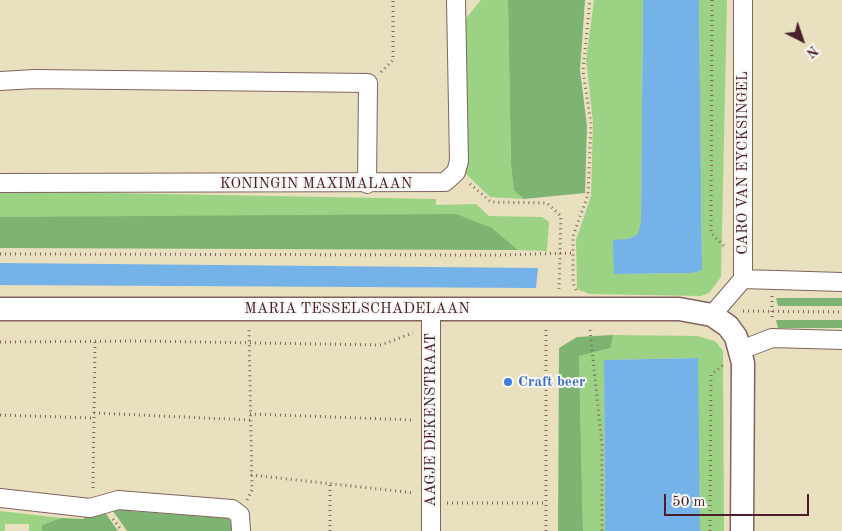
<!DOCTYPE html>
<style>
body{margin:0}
#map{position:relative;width:842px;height:531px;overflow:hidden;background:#e9e0bf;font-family:"Old Standard TT",serif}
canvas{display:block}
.north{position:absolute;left:777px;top:15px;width:50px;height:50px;-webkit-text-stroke:4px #f6f6f2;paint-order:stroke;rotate:139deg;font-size:14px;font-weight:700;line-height:20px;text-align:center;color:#4a1f2b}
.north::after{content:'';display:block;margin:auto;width:18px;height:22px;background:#4a1f2b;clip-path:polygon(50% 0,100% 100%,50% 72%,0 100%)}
.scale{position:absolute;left:664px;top:494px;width:145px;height:22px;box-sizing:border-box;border:2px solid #4a1f2b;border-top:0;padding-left:6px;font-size:15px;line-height:18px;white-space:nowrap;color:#4a1f2b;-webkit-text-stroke:4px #f6f6f2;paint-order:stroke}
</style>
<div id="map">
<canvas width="842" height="531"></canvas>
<div class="north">N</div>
<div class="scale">50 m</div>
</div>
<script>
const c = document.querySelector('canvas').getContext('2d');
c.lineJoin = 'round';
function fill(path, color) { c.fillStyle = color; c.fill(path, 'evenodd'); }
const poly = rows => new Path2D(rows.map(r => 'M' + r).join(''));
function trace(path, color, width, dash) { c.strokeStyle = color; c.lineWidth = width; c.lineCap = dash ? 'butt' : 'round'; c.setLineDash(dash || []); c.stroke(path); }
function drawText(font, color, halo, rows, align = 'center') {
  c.font = font + ' "Old Standard TT",serif'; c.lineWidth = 4; c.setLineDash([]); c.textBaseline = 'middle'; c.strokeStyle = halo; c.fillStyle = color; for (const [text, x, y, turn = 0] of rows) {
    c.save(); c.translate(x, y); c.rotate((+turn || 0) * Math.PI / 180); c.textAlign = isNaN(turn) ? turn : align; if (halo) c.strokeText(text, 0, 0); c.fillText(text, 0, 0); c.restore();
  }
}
fill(poly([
 [481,0,508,0,511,165,514,189,524,199,490,197,466,174,463,22],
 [594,0,643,0,641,221,639,234,628,239,615,274,693,273,702,270,699,0,727,0,721,277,709,293,701,296,589,294,577,289,576,240,591,196,593,122,586,60],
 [0,191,436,199,436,205,476,204,489,216,542,217,549,222,547,251,518,250,492,228,0,217],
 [613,335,697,336,715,341,723,351,724,531,700,531,697,358,604,360,605,531,583,531,579,356,611,348],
 [0,511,61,518,42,525,42,531,29,531,29,524,5,524,5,531,0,531]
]), '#9cd283');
fill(poly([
 [508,0,585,0,580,70,587,126,585,193,524,199,514,190,511,165],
 [456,214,492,228,518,250,0,248,0,217],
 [776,298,842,298,842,306,778,306],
 [776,320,842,320,842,328,778,328],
 [613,335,611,348,579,356,583,531,558,531,559,348,577,337],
 [126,506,130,511,209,517,216,513,225,514,231,522,231,531,127,531,110,507],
 [104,511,118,531,42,531,42,525,61,518,83,519,89,513]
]), '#7db471');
fill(poly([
 [643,0,699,0,702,270,693,273,614,274,613,240,628,239,638,234,641,221],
 [0,263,538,268,536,288,0,285],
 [698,358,700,531,605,531,604,360]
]), '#75b2e7');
const minor = poly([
 [0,81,35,79,368,83,367,184],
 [0,183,445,182,456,172,459,161,456,0],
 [743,279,842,282],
 [431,309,431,531],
 [712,315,743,279,743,0],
 [741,350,772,338,842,340],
 [0,498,90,508,118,500,232,509,240,515,241,531]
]);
const tertiary = poly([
 [0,309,679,309,712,315,728,326,736,337,743,363,742,531]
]);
trace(minor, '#82635f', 20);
trace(tertiary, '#82635f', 25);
trace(poly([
 [712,0,711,233,724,246],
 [381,72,393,60,393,0],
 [470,184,491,202,547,203,561,216,559,289],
 [0,254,498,255,572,253],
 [576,290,573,283,573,236,588,195,591,124,583,71,590,0],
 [772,296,772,320],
 [743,311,842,312],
 [590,330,602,445,602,531],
 [0,342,141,341,381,345,413,333],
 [94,413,250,420],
 [250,414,414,420],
 [0,415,93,418],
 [251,475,415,493],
 [93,488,95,342],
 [247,500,252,490,249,329],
 [447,503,546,503],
 [113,519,122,531],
 [330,531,330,484],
 [546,531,546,328],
 [710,531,711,375,723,365]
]), '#82635f', 3, [1, 4]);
trace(minor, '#fff', 18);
trace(tertiary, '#fff', 22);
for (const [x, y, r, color] of [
 [508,382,5,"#3f7fe0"]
]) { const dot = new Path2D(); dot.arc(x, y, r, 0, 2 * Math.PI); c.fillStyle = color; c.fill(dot); trace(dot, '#f6f6f2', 2); }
drawText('15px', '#4a1f2b', '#f6f6f2', [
 ["CARO VAN EYCKSINGEL",743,163,-90],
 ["KONINGIN MAXIMALAAN",316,184],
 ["MARIA TESSELSCHADELAAN",357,309],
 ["AAGJE DEKENSTRAAT",431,420,-90]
]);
drawText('bold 15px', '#366cbe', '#f6f6f2', [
 ["Craft beer",518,382]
], 'left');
</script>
